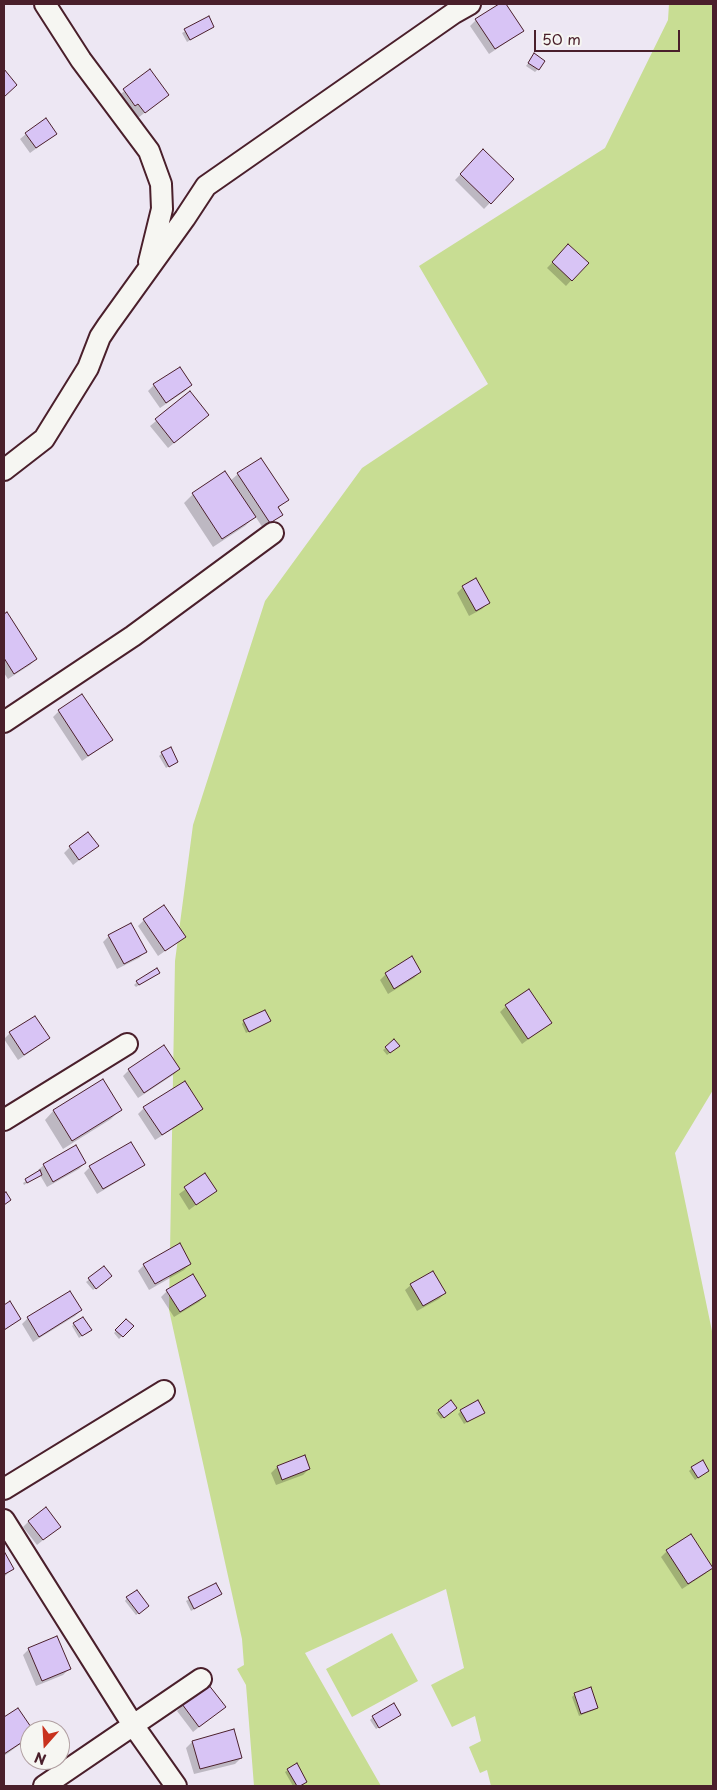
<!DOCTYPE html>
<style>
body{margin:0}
#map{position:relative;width:717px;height:1790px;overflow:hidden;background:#ede7f3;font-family:"Playpen Sans",sans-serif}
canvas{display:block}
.frame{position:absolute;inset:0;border:5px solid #4a1f2b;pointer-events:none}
.north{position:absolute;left:20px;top:1720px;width:50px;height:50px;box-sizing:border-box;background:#f6f6f2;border:1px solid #b1a0a2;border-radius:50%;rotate:199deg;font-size:14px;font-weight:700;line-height:20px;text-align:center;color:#4a1f2b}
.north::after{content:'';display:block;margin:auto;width:18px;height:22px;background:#c8321e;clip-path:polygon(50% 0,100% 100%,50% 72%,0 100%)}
.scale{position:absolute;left:534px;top:30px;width:146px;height:22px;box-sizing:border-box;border:2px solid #4a1f2b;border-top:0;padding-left:6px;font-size:15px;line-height:18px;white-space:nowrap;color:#4a1f2b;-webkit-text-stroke:4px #f6f6f2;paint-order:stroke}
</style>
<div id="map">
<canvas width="717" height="1790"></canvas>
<div class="frame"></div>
<div class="north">N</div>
<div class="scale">50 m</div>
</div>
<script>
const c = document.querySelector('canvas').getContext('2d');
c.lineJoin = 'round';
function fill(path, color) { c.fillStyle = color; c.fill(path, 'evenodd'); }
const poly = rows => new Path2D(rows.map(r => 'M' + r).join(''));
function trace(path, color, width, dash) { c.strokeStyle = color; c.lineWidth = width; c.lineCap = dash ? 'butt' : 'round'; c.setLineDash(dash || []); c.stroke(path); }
fill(poly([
 [669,4,713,4,713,1090,675,1153,713,1336,713,1786,491,1786,487,1770,480,1773,469,1747,481,1741,475,1716,452,1727,431,1685,464,1668,446,1589,305,1653,381,1786,254,1786,246,1685,237,1669,244,1665,242,1639,169,1310,175,961,193,825,265,601,362,468,488,384,419,266,605,148,668,20],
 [392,1633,418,1681,352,1717,326,1669]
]), '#c8dd93');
fill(poly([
 [502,4,504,4,522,30,516,36,489,54,470,26,476,20],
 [208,18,213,27,187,42,182,33],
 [532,58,538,69,535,72,526,66],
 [150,71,167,95,138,118,132,109,129,111,118,96],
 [26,134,56,134,30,153,20,139],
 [483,151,513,179,484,209,455,180],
 [568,246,587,263,566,286,547,268],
 [154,385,191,385,185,391,160,408,148,391],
 [190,393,201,421,168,448,150,426],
 [238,474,287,500,277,509,281,515,263,528,255,516,245,526,213,547,184,503,193,494,230,481],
 [463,587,488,603,482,609,469,616,457,593],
 [6,614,36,659,30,665,8,679,4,673,4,616],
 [59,711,111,739,105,745,82,761,53,717],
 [162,753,176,762,166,768,159,756],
 [97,846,73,865,64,853,70,847],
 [144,920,185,937,158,956,138,926],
 [109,936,145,952,139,958,117,969,103,942],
 [411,958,420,972,414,978,388,994,380,980,386,974],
 [157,970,156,975,136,987,134,985,137,982],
 [506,1006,550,1023,522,1044,500,1012],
 [244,1021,270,1021,246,1033,242,1024],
 [10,1033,48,1038,42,1044,18,1060,4,1039],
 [164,1047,179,1069,173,1075,138,1098,123,1076,129,1070],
 [386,1048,395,1049,387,1055,383,1050],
 [144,1108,201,1109,195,1115,155,1140,138,1114],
 [54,1110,120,1110,111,1119,63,1149,45,1120],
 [130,1143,143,1164,137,1170,97,1194,84,1173,90,1167],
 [85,1163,79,1169,47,1187,40,1175,24,1185,23,1183,39,1173,38,1170,44,1165],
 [205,1175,216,1190,189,1210,179,1194],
 [190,1264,184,1270,149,1290,138,1271,144,1265],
 [104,1268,108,1279,93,1290,86,1282],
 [192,1275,205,1296,199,1302,174,1317,161,1297,167,1291],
 [411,1285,445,1293,439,1299,417,1311,405,1290],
 [9,1303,19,1319,4,1331,4,1306],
 [81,1310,75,1316,33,1342,22,1324,28,1318],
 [126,1321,132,1326,119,1339,114,1333],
 [74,1324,91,1330,79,1338,72,1326],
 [439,1411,453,1411,441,1419,436,1413],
 [461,1411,483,1413,464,1424,458,1414],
 [277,1467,309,1469,303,1475,276,1485,271,1473],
 [692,1468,708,1471,695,1480,689,1471],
 [29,1521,53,1532,37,1545,23,1527],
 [667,1551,711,1568,705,1574,682,1589,661,1557],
 [4,1554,13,1568,4,1577],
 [215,1584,221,1594,191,1611,186,1601],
 [127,1598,145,1608,136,1615,125,1601],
 [29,1649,69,1669,63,1675,36,1686,23,1655],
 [575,1694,597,1708,594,1710,579,1716,572,1697],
 [183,1705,224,1707,193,1732,177,1711],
 [18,1710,31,1730,30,1730,30,1737,4,1756,4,1719],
 [399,1715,376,1729,370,1720,373,1717],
 [192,1742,241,1758,235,1764,194,1774,186,1748],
 [288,1770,306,1782,301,1786,293,1786,285,1772]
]), '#0003');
const building = poly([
 [499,4,506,4,524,31,495,49,475,19,499,4],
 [209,16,214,27,190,40,184,29,209,16],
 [534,53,545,61,539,70,528,63,534,53],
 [4,69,17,85,4,97,4,69],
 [150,69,169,95,145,113,138,104,135,106,123,89,150,69],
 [46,118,57,134,36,148,25,133,46,118],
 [483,149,514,179,491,204,460,174,483,149],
 [568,244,589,263,572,281,552,262,568,244],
 [180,367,192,385,166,403,153,384,180,367],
 [190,391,209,415,174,443,155,419,190,391],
 [261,458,289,500,278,507,283,515,270,523,237,473,261,458],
 [225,471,256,517,222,539,192,493,225,471],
 [476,578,490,603,476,611,462,586,476,578],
 [7,612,37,659,14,674,4,658,4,614,7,612],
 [82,694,113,740,88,756,58,710,82,694],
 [171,747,178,762,169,767,161,752,171,747],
 [88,832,99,846,79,860,69,846,88,832],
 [164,905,186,937,165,951,143,919,164,905],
 [131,923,147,952,124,964,108,935,131,923],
 [412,956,421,972,394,989,385,973,412,956],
 [157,968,160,973,139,985,136,981,157,968],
 [529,989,552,1023,528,1039,505,1005,529,989],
 [265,1010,271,1021,249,1032,243,1020,265,1010],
 [35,1016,50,1038,24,1055,9,1032,35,1016],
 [394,1039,400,1046,390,1053,385,1047,394,1039],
 [164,1045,180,1069,144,1093,128,1069,164,1045],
 [103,1079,122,1110,72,1141,53,1110,103,1079],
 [185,1081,203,1109,162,1135,143,1107,185,1081],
 [131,1142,145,1165,103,1189,89,1166,131,1142],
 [76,1145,86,1163,53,1182,43,1164,76,1145],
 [40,1170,42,1175,27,1183,25,1179,40,1170],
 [205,1173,217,1191,196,1205,184,1187,205,1173],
 [6,1192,11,1200,4,1205,4,1193,6,1192],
 [180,1243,191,1264,155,1284,143,1264,180,1243],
 [104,1266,112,1276,96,1289,88,1278,104,1266],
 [433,1271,446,1293,423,1306,410,1284,433,1271],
 [193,1274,206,1296,180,1312,166,1290,193,1274],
 [70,1291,82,1310,39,1337,27,1317,70,1291],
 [10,1301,21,1319,4,1330,4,1305,10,1301],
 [83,1317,92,1330,82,1336,73,1323,83,1317],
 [126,1319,134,1326,123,1337,115,1330,126,1319],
 [451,1400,457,1408,444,1418,438,1410,451,1400],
 [478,1400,485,1413,467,1422,460,1410,478,1400],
 [305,1455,310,1469,282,1480,277,1466,305,1455],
 [703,1460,709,1471,698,1478,691,1467,703,1460],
 [46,1507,61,1527,43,1540,28,1521,46,1507],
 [691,1534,713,1568,688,1584,666,1550,691,1534],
 [4,1551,14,1569,5,1574,4,1571,4,1551],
 [216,1583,222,1594,194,1609,188,1597,216,1583],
 [137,1590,149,1606,139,1614,126,1597,137,1590],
 [57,1636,71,1669,42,1681,28,1648,57,1636],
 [208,1684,226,1707,199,1727,182,1704,208,1684],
 [591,1687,598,1708,581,1714,574,1693,591,1687],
 [394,1703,401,1715,379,1728,372,1716,394,1703],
 [18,1708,33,1730,30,1730,30,1737,4,1754,4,1717,18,1708],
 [234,1729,242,1758,200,1769,192,1741,234,1729],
 [297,1763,307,1782,300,1786,297,1786,287,1769,297,1763]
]);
fill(building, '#d8c4f5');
trace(building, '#4a1f2b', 1);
const minor = poly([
 [45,4,81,60,149,151,161,184,162,209,149,262],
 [4,470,44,439,88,368,100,337,108,325,185,218,206,186,454,13,470,4],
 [4,722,133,636,273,533],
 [4,1120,127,1044],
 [4,1489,164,1391],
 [4,1520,133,1725,176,1786],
 [44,1786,201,1679]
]);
trace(minor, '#4a1f2b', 24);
trace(minor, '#f6f6f2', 20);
</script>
